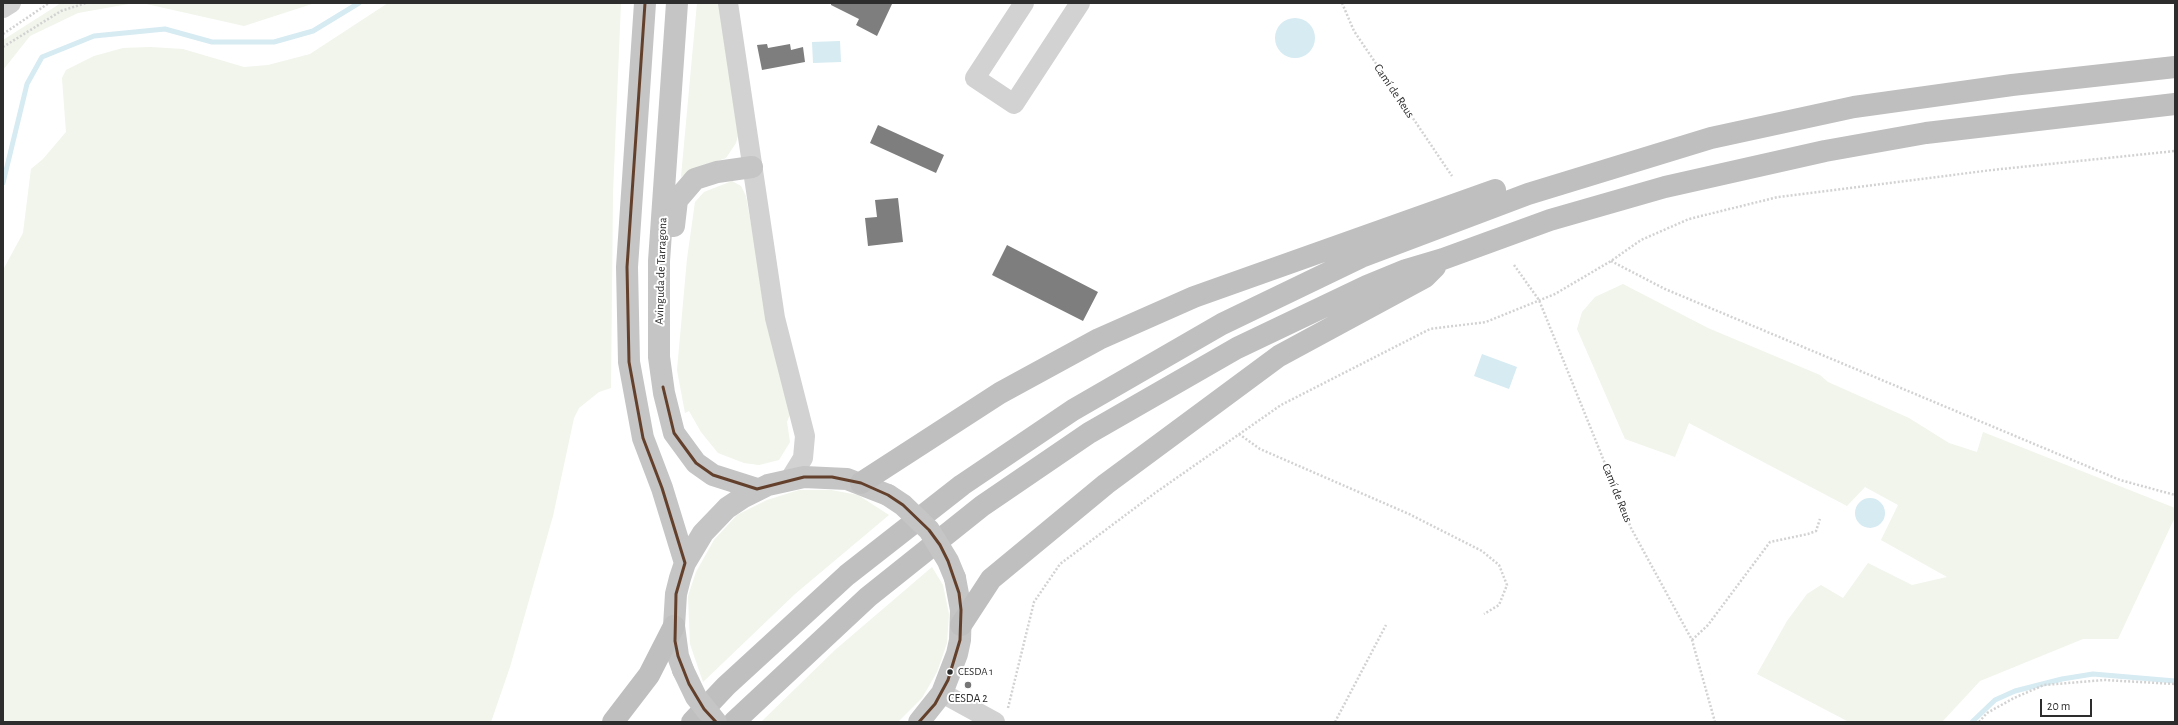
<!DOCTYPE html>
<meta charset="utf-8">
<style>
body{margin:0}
#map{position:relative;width:2178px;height:725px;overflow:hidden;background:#fff;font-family:"Alegreya Sans",sans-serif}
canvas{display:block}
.frame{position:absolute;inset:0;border:4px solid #2d2d2d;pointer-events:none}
.scale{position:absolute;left:2040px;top:699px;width:52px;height:18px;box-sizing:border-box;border:2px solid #2d2d2d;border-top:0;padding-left:5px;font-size:12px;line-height:14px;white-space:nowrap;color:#2d2d2d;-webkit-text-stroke:3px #fff;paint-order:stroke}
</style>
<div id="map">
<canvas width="2178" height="725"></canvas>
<div class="frame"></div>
<div class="scale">20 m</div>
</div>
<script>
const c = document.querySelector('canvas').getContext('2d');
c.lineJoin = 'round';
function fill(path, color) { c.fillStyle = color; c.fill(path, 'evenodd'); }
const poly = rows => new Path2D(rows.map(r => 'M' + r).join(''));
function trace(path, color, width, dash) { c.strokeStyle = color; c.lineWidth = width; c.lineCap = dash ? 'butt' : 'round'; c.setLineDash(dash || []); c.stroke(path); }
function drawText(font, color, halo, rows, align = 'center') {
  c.font = font + ' "Alegreya Sans",sans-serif'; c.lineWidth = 4; c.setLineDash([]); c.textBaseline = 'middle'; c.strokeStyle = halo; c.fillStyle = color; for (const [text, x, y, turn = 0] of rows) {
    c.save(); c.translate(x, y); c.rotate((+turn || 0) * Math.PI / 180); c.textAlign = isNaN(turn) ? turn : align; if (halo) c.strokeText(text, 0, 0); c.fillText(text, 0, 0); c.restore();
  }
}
fill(poly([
 [61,3,134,3,78,13,30,36,3,70,3,40],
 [142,3,315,3,244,26],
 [388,3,621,3,613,193,611,388,599,392,579,408,574,418,553,516,510,667,491,722,3,722,3,270,23,233,31,169,43,159,66,132,62,78,66,70,94,56,123,48,150,47,183,49,244,67,268,65,310,54],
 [697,3,721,3,740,128,736,143,726,158,695,169,681,177],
 [732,181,741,186,746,196,761,282,790,414,787,422,790,442,779,460,759,465,744,463,718,453,701,432,689,411,685,413,677,370,687,259,695,202,704,192],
 [1623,284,1708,328,1820,375,1828,382,1909,418,1949,443,1977,452,1983,432,2175,508,2175,517,2118,639,2083,639,1980,681,1942,722,1849,722,1757,674,1787,621,1807,594,1821,585,1843,598,1868,563,1912,585,1947,577,1881,540,1898,505,1865,487,1847,506,1689,423,1675,457,1625,439,1577,329,1582,312,1595,297],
 [799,490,831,490,858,495,889,515,795,594,703,682,690,644,688,596,696,572,714,540,737,515,767,500],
 [932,567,943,585,949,614,947,643,937,672,922,698,898,722,761,722,835,650]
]), '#f1f5eb');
fill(poly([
 '1275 38a20 20 0 1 1 40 0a20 20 0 1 1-40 0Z',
 [840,41,841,62,813,63,812,42],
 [1482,354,1517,367,1509,389,1474,376],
 '1855 513a15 15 0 1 1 30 0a15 15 0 1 1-30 0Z'
]), '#d6ebf2');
trace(poly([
 [3,183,27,84,42,57,94,36,165,29,212,42,274,42,313,31,359,3],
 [1972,722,1995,700,2015,691,2062,679,2093,674,2175,681]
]), '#d6ebf2', 5);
fill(poly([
 [831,3,890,3,892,4,877,36,856,25,859,19,831,5],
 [767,44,768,48,790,44,791,50,803,47,805,62,762,70,757,45],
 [878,125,944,155,936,173,870,143],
 [898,198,903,242,868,246,865,218,877,217,875,200],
 [1007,245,1098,292,1083,321,992,275]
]), '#7e7e7e');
trace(poly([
 [1342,3,1354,31,1452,176],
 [3,34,49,3],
 [3,47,61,11,86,3],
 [1611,261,1665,289,2120,480,2175,495],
 [1514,265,1539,300,1631,528,1692,640,1715,722],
 [1239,434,1260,449,1409,514,1482,551,1499,565,1507,585,1499,605,1484,614],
 [1692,640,1708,625,1770,542,1808,534,1816,531,1820,519],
 [1008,708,1034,602,1060,564,1155,493,1281,405,1430,329,1486,322,1555,294,1611,261,1641,240,1689,219,1778,197,1992,170,2175,151],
 [1335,722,1386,625],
 [1979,722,1987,713,2014,698,2044,685,2104,680,2175,684]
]), '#d2d2d2', 2.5, [2, 2]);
trace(poly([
 [728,3,775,318,805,436,803,458,790,479],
 [1024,3,975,78,1014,104,1080,3],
 [3,8,11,3],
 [942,693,995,722]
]), '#d2d2d2', 20);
trace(poly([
 [645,3,627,267,629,362,643,438,662,488,685,563],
 [677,3,659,261,659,357,664,393,674,433,696,463,713,475,757,489],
 [674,226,677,200,695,179,717,172,752,167],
 [683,670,678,656,674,626,676,594,680,578,685,563,703,533,727,508,742,498,768,485,804,477,847,479,888,495],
 [919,722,942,693,957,654,960,640,961,610,955,578]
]), '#c5c5c5', 22);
trace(poly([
 [861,483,1000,393,1099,339,1194,297,1495,190],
 [961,625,991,579,1106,484,1279,356,1425,277,1435,267],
 [613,722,649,675,674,626],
 [692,722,726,686,847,575,962,485,1073,410,1222,324,1361,257,1528,194,1711,138,1854,107,2012,85,2175,67],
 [734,722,868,597,982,506,1089,433,1237,348,1367,286,1406,270,1443,259,1550,220,1665,187,1825,151,1926,133,2175,104]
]), '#bfbfbf', 22);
trace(poly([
 [888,495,903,505,929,530,948,561,955,578],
 [683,670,696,697,716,722]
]), '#c5c5c5', 22);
trace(poly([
 [645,3,627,267,629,362,643,438,662,488,685,563],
 [663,387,674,433,696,463,713,475,757,489],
 [757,489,804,477,832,477,861,483,888,495,903,505,929,530,940,545,948,561,959,593,961,610,960,640,948,680,935,704,919,722],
 [685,563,676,594,675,641,678,656,689,684,704,709,716,722]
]), '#63402c', 3);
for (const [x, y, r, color] of [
 [950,672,3.5,"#2d2d2d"],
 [968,685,4,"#767676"]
]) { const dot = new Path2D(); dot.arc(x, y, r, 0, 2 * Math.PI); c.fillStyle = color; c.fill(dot); trace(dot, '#fff', 1.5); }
drawText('11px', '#2d2d2d', '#fff', [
 ["CESDA 1",958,672]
], 'left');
drawText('12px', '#2d2d2d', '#fff', [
 ["Camí de Reus",1394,91,56],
 ["Avinguda de Tarragona",661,271,-88],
 ["Camí de Reus",1617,493,68]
]);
drawText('12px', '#2d2d2d', '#fff', [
 ["CESDA 2",968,698]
]);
</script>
